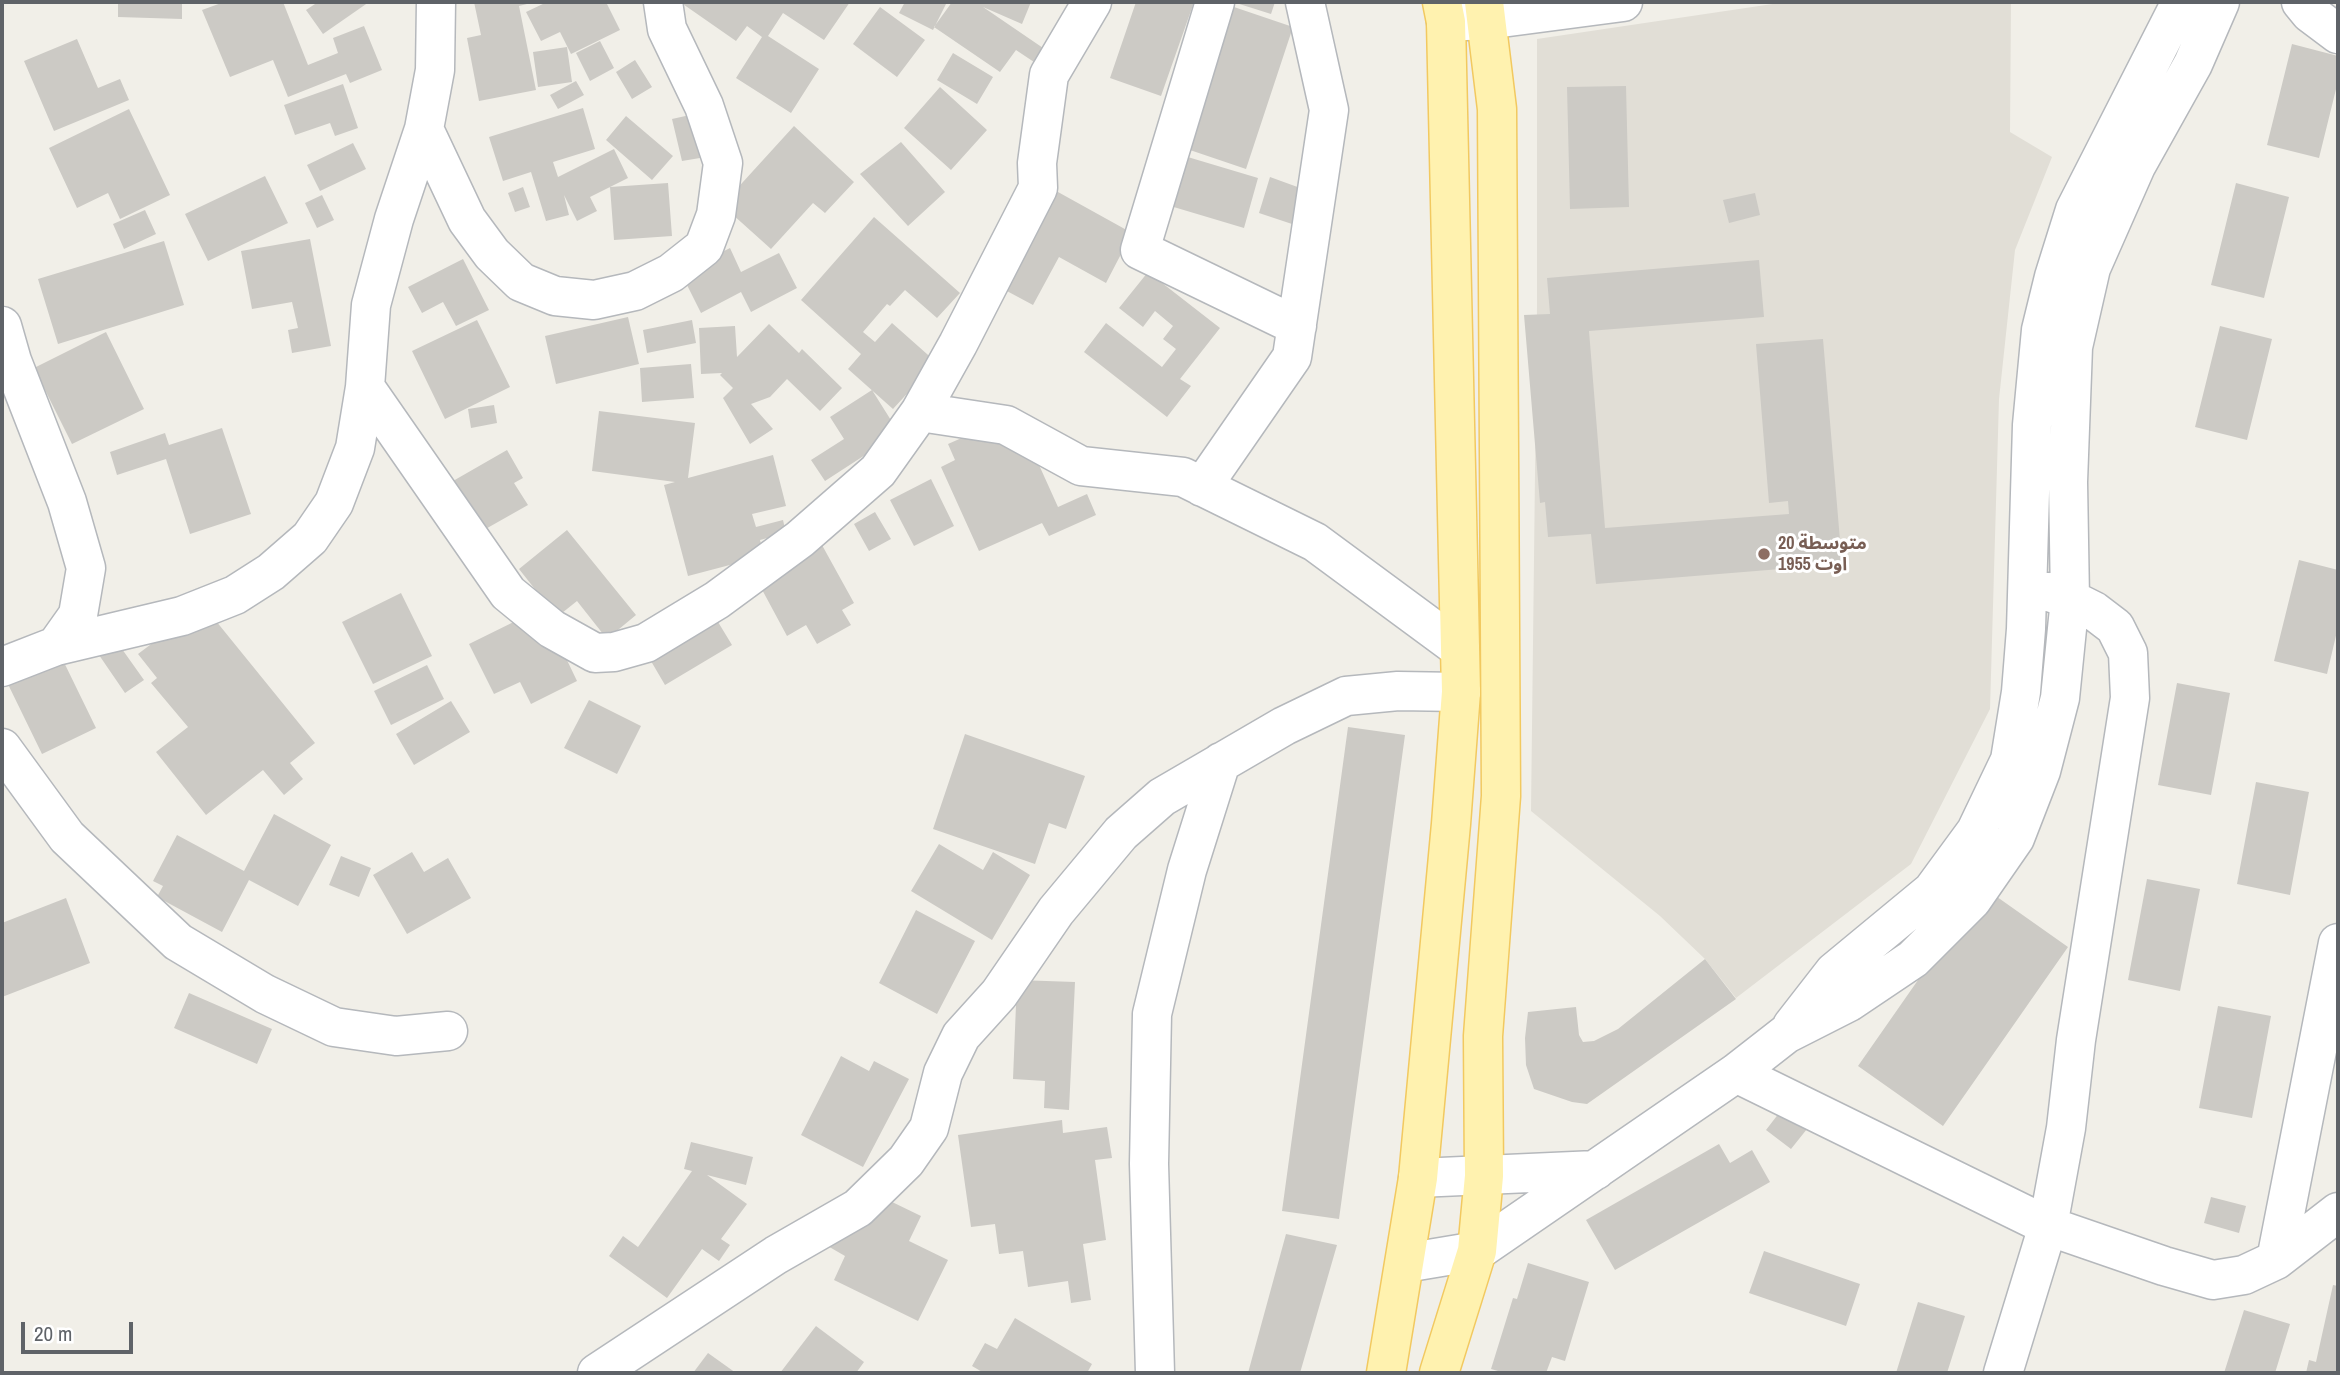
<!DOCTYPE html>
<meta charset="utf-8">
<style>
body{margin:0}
#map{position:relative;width:2340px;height:1375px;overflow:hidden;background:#f1efe8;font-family:"Archivo Narrow",sans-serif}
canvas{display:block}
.frame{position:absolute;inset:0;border:4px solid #5f6368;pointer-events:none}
.scale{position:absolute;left:21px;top:1322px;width:112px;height:32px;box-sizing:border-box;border:4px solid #5f6368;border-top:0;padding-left:9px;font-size:21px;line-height:24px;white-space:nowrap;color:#5f6368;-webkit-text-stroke:5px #fff;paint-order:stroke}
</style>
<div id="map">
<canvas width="2340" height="1375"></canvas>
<div class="frame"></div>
<div class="scale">20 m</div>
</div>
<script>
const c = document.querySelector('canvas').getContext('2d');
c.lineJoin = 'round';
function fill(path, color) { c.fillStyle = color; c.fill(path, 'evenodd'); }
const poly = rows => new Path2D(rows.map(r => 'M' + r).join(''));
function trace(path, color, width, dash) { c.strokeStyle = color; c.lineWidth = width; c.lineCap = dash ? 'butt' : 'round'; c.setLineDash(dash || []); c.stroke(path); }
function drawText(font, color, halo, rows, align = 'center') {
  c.font = font + ' "Archivo Narrow","Noto Sans Arabic",sans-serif'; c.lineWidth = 6; c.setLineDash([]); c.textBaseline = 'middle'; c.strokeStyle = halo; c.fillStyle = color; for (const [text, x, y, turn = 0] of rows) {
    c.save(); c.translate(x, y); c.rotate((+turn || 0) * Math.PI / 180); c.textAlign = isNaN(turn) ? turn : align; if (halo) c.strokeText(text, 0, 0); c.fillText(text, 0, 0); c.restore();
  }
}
fill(poly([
 [1786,2,2011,2,2010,132,2052,157,2015,250,1999,399,1990,709,1911,864,1736,998,1705,959,1660,916,1531,811,1537,306,1537,39]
]), '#e1ded6');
fill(poly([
 [118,2,182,2,182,19,118,17],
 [224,2,283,2,308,65,338,53,333,38,364,26,382,70,350,83,346,74,288,97,273,60,230,77,202,10],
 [318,2,369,2,323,34,306,10],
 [474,2,535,2,519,6,536,90,479,101,467,38,481,35],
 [547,2,606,2,620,30,571,54,560,32,541,41,526,12],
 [680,2,850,2,824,40,783,13,768,36,819,69,791,113,736,78,762,37,747,26,736,41],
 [905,2,947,2,933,30,899,13],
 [952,2,1031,2,1022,24,983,7,1046,50,1037,64,1016,50,1000,72,934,27],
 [1136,2,1194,2,1161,96,1110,78],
 [1233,2,1275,2,1271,14],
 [1231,6,1293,27,1246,169,1184,148],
 [880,7,925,40,897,77,853,44],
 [77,39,98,88,120,79,129,100,54,131,24,61],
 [600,41,614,68,590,81,576,53],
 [2292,44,2338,56,2338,81,2319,158,2267,145],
 [567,47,572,82,538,87,533,52],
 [953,53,993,77,977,104,937,80],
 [635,60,652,87,632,99,616,72],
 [576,81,584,95,558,109,550,95],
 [343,84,358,128,335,136,330,123,295,135,284,105],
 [1626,86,1629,207,1570,209,1567,87],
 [940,87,987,130,951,170,904,128],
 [583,108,595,149,553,162,558,177,614,149,628,178,590,197,597,211,577,221,564,195,569,215,546,221,531,172,503,181,489,137],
 [129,109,170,195,120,219,108,193,77,208,49,148],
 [690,115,700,158,682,161,672,119],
 [626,116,673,156,652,180,606,140],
 [794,126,854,182,825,213,813,203,771,249,722,205],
 [901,142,945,192,908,226,860,174],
 [353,143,366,169,320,191,307,165],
 [1181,155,1258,178,1244,228,1167,205],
 [265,176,288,223,208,261,185,214],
 [1270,177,1303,189,1292,224,1259,213],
 [668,183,672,236,614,240,610,187],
 [2236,183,2289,197,2264,298,2211,285],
 [523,187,530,207,515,212,508,193],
 [1058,192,1132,233,1106,283,1059,257,1033,305,1005,290],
 [1755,193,1760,215,1729,223,1723,200],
 [322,195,334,220,317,228,305,203],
 [145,210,156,234,124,249,113,224],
 [874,217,960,293,937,318,905,290,890,306,887,304,863,332,875,342,892,323,936,362,893,409,848,369,861,354,801,300],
 [310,239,331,346,292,353,288,330,298,328,292,302,252,309,241,251],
 [164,241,184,305,58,344,38,279],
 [730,248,741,272,779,253,797,288,751,312,741,292,701,313,681,273],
 [463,259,489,310,456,326,443,302,422,313,408,287],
 [1759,260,1764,317,1589,331,1605,528,1789,514,1788,501,1769,503,1756,344,1823,339,1842,564,1596,584,1591,534,1548,537,1545,502,1540,503,1524,315,1550,314,1547,278],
 [1148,272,1220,328,1180,379,1191,386,1167,417,1084,352,1106,323,1162,367,1176,349,1163,339,1173,326,1155,311,1143,327,1119,308],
 [628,317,639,364,556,384,545,336],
 [477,320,510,387,445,419,412,351],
 [692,320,696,343,647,353,643,330],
 [769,324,799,353,802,349,842,388,820,411,787,379,770,397,751,404,773,429,750,444,723,398,733,388,720,375,722,373,701,374,699,328,735,326,737,357],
 [2220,326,2272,339,2247,440,2195,427],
 [106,332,144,409,72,444,34,368],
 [691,364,694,398,642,402,640,368],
 [872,390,899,433,825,481,811,460,844,439,830,417],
 [494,405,497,423,471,428,468,409],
 [599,411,695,423,688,478,773,455,786,506,752,514,756,527,783,520,786,533,760,540,764,556,688,576,664,485,675,482,592,471],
 [1016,414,1058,507,1087,494,1096,515,1049,536,1042,523,979,551,941,467,955,460,948,444],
 [222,428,251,514,190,534,166,459,117,475,110,452,165,433,169,445],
 [507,450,523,478,514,483,528,505,482,531,453,481],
 [931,479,954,526,914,546,890,500],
 [875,512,891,539,869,551,854,524],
 [567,530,636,615,607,639,577,601,557,617,519,569],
 [817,536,854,603,842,610,851,625,817,644,806,625,787,636,759,584],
 [2299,560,2338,570,2338,627,2327,674,2274,661],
 [401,593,432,656,373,684,342,622],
 [203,605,315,743,290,763,303,779,284,795,263,770,206,815,156,752,188,727,151,683,157,678,138,654],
 [542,608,577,681,531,704,520,682,494,694,469,644],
 [715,617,732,645,665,685,648,656],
 [117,642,144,680,125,693,99,655],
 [57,648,96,728,42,754,3,674],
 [427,665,444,699,391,725,374,691],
 [2177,683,2230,693,2211,795,2158,785],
 [589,700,641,726,617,774,564,748],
 [451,701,470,732,414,765,396,734],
 [1348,727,1405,735,1339,1219,1282,1211],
 [965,734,1085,776,1066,829,1049,823,1035,864,933,829],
 [2256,782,2309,792,2290,895,2237,884],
 [274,814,331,845,298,906,249,880,222,932,157,897,163,886,153,881,177,835,244,871],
 [939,844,983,870,993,852,1030,875,992,940,911,891],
 [412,852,424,872,448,858,471,898,407,934,373,875],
 [341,856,371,868,359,897,329,885],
 [2147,879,2200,889,2180,991,2128,980],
 [1983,887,2068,947,1943,1126,1858,1066],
 [66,898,90,963,2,997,2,923],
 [916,910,975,941,937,1014,879,983],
 [1705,959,1736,999,1587,1104,1572,1102,1534,1089,1526,1065,1525,1038,1528,1012,1576,1007,1579,1035,1583,1042,1594,1041,1618,1029],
 [1017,980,1075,982,1069,1110,1044,1108,1045,1081,1013,1079],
 [189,993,272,1029,257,1064,174,1028],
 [2218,1006,2271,1016,2252,1118,2199,1108],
 [841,1056,869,1071,874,1061,909,1079,863,1167,801,1135],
 [1786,1104,1811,1124,1791,1149,1766,1130],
 [1062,1120,1063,1133,1107,1127,1112,1158,1095,1160,1106,1240,1083,1244,1091,1300,1071,1303,1068,1281,1028,1287,1023,1251,999,1254,995,1224,971,1227,958,1135],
 [691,1142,753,1157,746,1185,707,1175,747,1204,721,1239,730,1245,719,1261,702,1249,667,1298,609,1256,623,1236,638,1247,692,1171,684,1169],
 [1719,1144,1730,1163,1752,1150,1770,1182,1615,1270,1586,1220],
 [855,1184,921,1216,909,1241,948,1260,918,1321,834,1280,845,1256,826,1245],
 [2211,1197,2246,1206,2239,1233,2204,1223],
 [1286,1234,1337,1245,1300,1373,1248,1373],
 [1764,1251,1860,1284,1846,1326,1749,1293],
 [1528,1263,1589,1282,1565,1361,1552,1357,1546,1373,1505,1373,1491,1369,1513,1298,1517,1299],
 [2333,1285,2338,1286,2338,1373,2306,1373,2309,1360,2316,1362],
 [1918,1302,1965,1316,1947,1373,1896,1373],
 [2244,1310,2290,1324,2275,1373,2224,1373],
 [1015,1318,1092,1364,1087,1373,984,1373,972,1366,985,1343,997,1349],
 [816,1326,864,1362,856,1373,780,1373],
 [708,1353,736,1373,693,1373]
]), '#cccac5');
const minor = poly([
 [1215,2,1140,250,1297,326],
 [2301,2,2310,13,2338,34],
 [1446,22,1486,20,1623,2],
 [424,129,467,220,492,254,521,282,555,296,594,300,635,291,671,273,704,247,716,215,723,163,704,106,667,29,663,2],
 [2,326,12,361,67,502,86,568,78,615,56,646,2,667],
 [365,387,508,593,552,629,595,653,614,652,646,643,717,600,800,539,878,471,920,412,958,344,1038,188,1037,163,1049,75,1092,2],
 [920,412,1006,425,1081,466,1183,477,1315,542,1460,649],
 [1202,487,1292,357,1329,110,1305,2],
 [56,646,182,616,235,595,271,572,310,538,334,503,355,448,365,387,371,305,394,219,424,129,435,70,436,2],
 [2,748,67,837,178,942,265,994,334,1027,396,1036,448,1031],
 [1792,1026,1834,972,1932,891,1976,831,2010,760,2021,692,2026,629,2032,425,2041,330,2054,277,2075,210,2181,2],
 [1736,1073,2048,1226,2164,1266,2213,1280,2244,1275,2276,1260,2338,1212],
 [1418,1178,1596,1170],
 [2276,1260,2338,943],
 [1405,1263,1477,1251,1736,1073,1786,1034,1849,1002,1913,959,1972,900,2015,838,2041,771,2060,698,2070,599,2068,482,2073,347,2091,268,2136,166,2193,64,2220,2],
 [597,1373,776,1255,858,1208,906,1161,929,1128,943,1073,961,1036,999,994,1056,911,1121,833,1162,797,1284,726,1346,696,1398,691,1461,692],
 [1155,1373,1149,1164,1152,1014,1187,870,1221,762],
 [2003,1373,2048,1226,2066,1128,2076,1040,2130,698,2128,653,2115,627,2094,611,2070,599,2049,592]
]);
const major = poly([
 [1386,1373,1418,1178,1451,824,1461,692,1446,22,1442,2],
 [1439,1373,1477,1251,1484,1176,1483,1036,1501,796,1497,109,1484,2]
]);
trace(minor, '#b5b8bc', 41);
trace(major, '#f2c960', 41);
trace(minor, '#fff', 38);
trace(major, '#fff2af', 38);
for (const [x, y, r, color] of [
 [1764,554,7,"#8d6e63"]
]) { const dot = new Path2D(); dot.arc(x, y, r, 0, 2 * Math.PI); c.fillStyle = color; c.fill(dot); trace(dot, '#fff', 2.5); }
drawText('bold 18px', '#785e54', '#fff', [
 ["متوسطة 20",1778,544],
 ["اوت 1955",1778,565]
], 'left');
</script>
